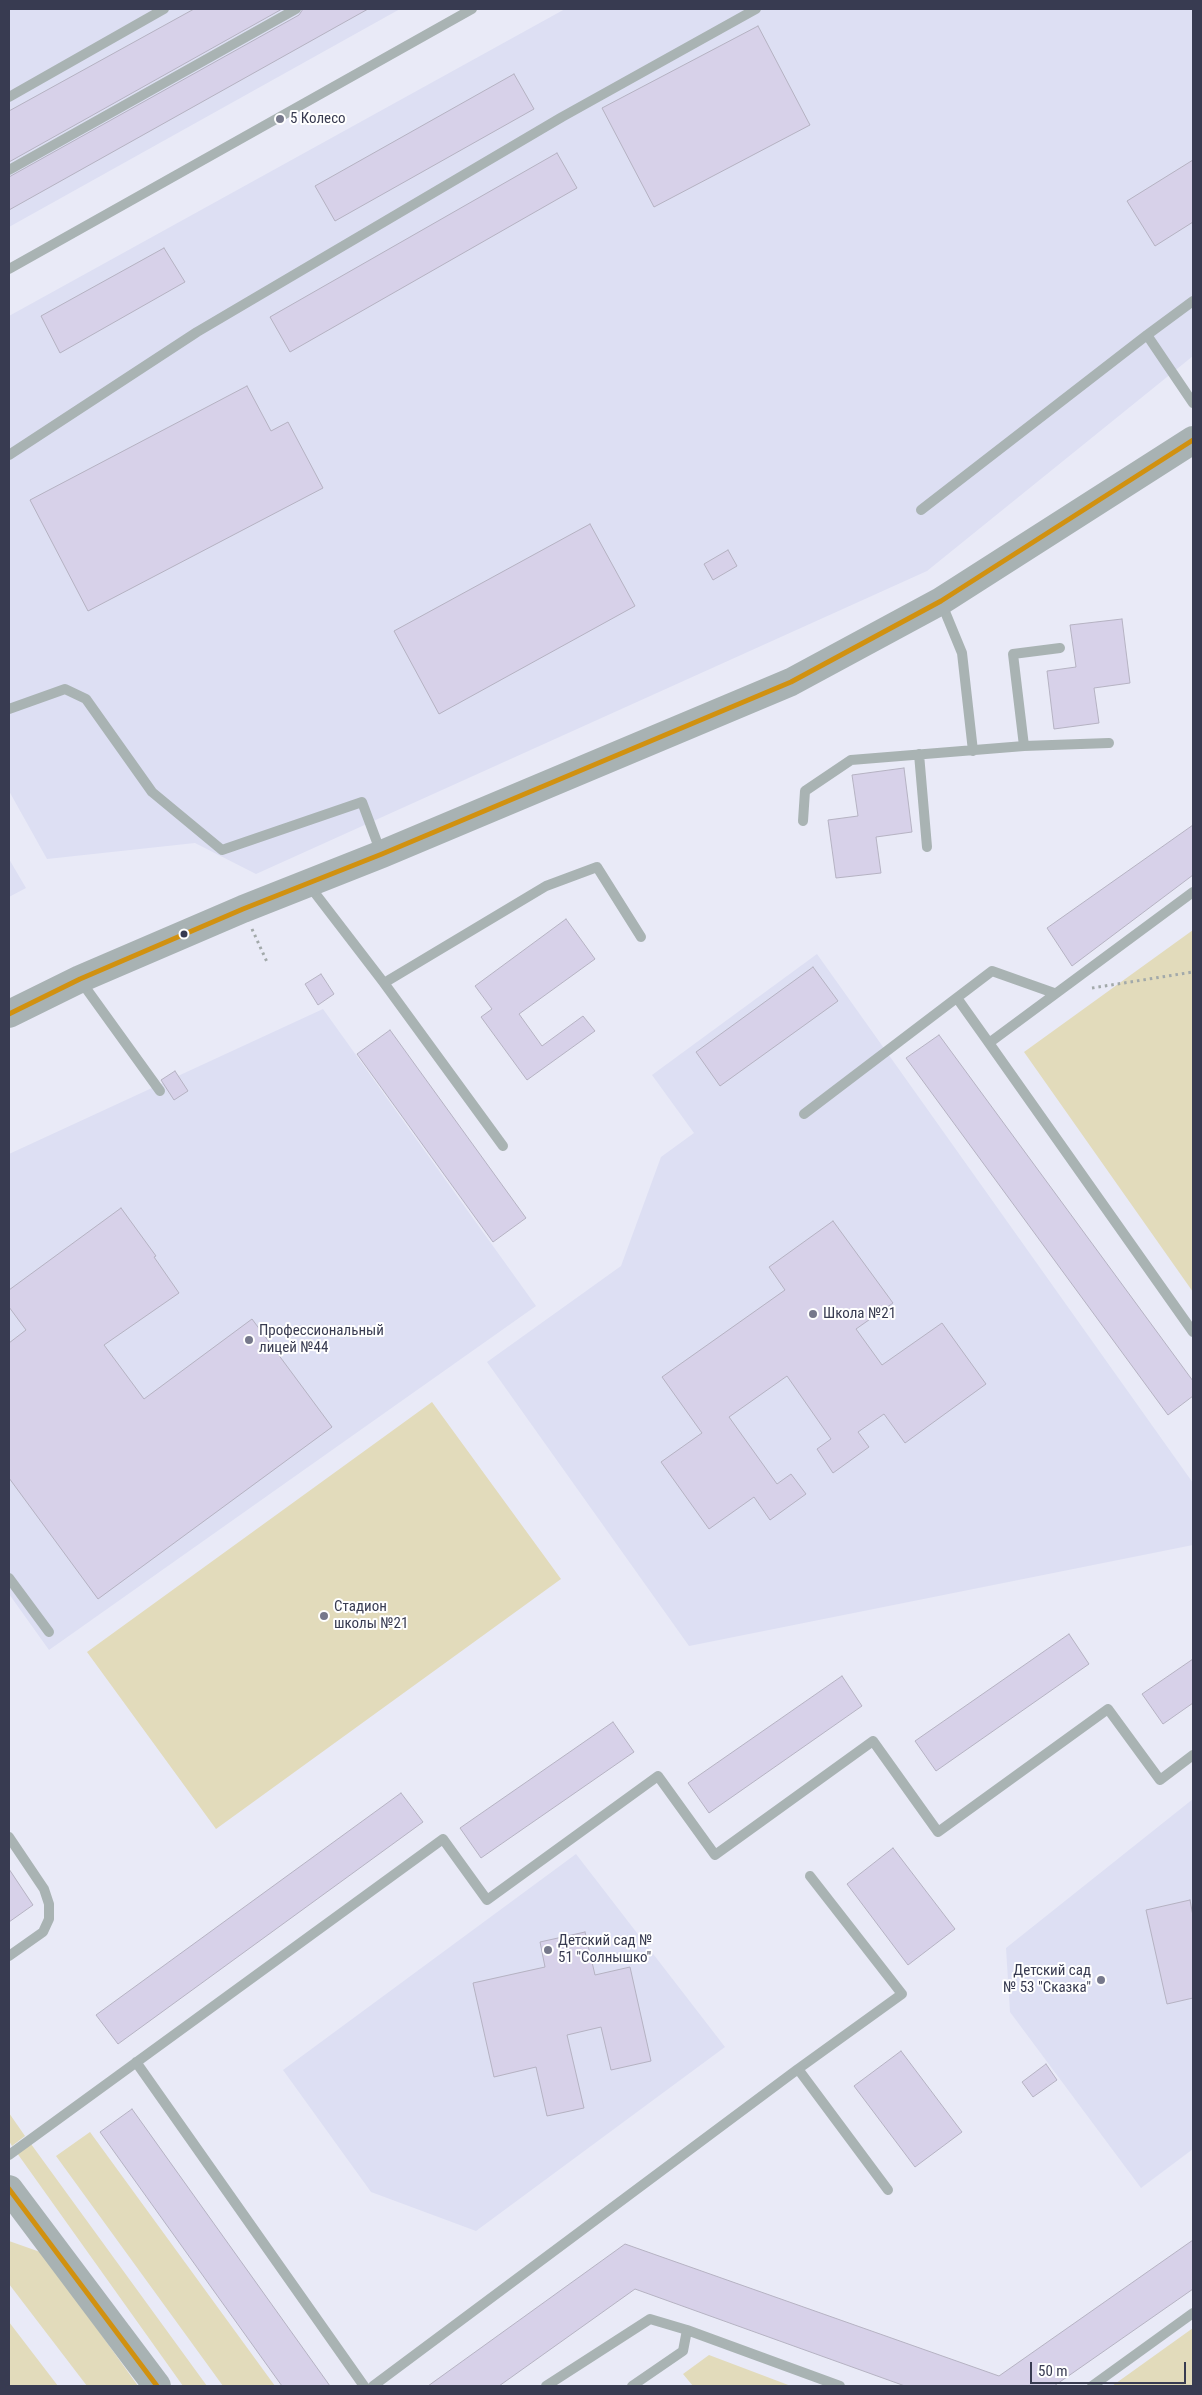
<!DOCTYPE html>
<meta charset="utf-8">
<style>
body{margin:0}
#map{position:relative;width:1202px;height:2395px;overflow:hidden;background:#e9eaf7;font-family:"Roboto Condensed",sans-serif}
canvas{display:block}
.frame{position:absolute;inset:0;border:10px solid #383b51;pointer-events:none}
.scale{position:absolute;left:1030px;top:2362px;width:156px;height:22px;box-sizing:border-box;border:2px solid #383b51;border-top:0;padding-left:6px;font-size:15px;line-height:18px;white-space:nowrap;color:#383b51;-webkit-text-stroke:4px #fff;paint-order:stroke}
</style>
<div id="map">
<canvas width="1202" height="2395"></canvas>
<div class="frame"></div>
<div class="scale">50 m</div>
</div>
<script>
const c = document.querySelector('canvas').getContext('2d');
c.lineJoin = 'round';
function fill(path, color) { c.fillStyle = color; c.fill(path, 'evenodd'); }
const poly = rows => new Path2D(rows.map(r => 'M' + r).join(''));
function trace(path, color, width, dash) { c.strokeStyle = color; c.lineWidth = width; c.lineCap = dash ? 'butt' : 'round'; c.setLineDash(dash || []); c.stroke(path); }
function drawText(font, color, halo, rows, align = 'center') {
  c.font = font + ' "Roboto Condensed",sans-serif'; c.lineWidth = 4; c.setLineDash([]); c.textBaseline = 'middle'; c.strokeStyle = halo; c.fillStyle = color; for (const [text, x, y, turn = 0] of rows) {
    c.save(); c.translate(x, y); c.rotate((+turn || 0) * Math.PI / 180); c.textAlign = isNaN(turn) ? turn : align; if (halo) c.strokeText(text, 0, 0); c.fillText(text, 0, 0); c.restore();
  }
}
fill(poly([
 [9,9,400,9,9,227],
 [565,9,1193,9,1193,356,927,571,256,874,195,843,47,859,9,791,9,316],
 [9,859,26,888,9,897],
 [817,954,1193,1483,1193,1545,689,1646,487,1362,621,1266,661,1157,694,1133,652,1075],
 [323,1009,536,1306,49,1650,9,1594,9,1154],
 [1193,1799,1193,2149,1141,2188,1010,2012,1006,1948],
 [576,1854,725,2047,476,2231,371,2192,283,2070]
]), '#dddff3');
fill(poly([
 [1193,930,1193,1292,1024,1052],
 [432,1402,561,1579,216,1829,87,1652],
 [9,2113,25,2136,12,2146,9,2141],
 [90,2132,275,2386,223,2386,56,2156],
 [31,2144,207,2386,183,2386,17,2153],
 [9,2241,43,2253,138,2386,87,2386,9,2284],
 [9,2322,58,2386,9,2386],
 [1193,2328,1193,2386,1112,2386],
 [709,2355,791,2386,693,2386,683,2374]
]), '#e2dbbb');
const building = poly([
 [194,9,282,9,9,162,9,111,194,9],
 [303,9,368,9,9,210,9,177,299,15,303,9],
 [758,26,810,125,654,207,602,108,758,26],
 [514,74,534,109,335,221,315,186,514,74],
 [557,153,577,188,290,352,270,317,557,153],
 [1193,160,1193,222,1155,246,1127,201,1193,160],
 [164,248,185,282,60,353,41,316,164,248],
 [247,386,271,431,288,422,323,488,88,611,30,500,247,386],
 [590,524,635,606,439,714,394,631,590,524],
 [728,550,737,566,713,580,704,564,728,550],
 [1122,619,1130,683,1094,688,1099,723,1054,729,1047,671,1076,667,1070,625,1122,619],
 [904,768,912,832,876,837,881,873,836,878,828,820,858,816,852,775,904,768],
 [1193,825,1193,875,1072,966,1047,928,1193,825],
 [566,919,595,959,519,1014,542,1046,583,1016,595,1031,527,1080,481,1017,492,1009,475,986,566,919],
 [813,967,838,1001,720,1086,696,1052,813,967],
 [321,974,334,994,318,1005,305,984,321,974],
 [390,1030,526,1218,493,1242,357,1054,390,1030],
 [939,1035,1193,1381,1193,1396,1168,1415,906,1058,939,1035],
 [175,1071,188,1091,174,1100,161,1080,175,1071],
 [121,1208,156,1256,154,1257,179,1293,104,1345,144,1399,252,1319,332,1427,98,1599,9,1478,9,1343,26,1330,9,1307,9,1290,121,1208],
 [833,1221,893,1303,856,1329,882,1365,942,1323,986,1384,905,1443,884,1414,858,1432,869,1447,833,1473,817,1449,831,1439,787,1376,729,1417,777,1484,791,1474,806,1494,770,1520,754,1497,709,1529,661,1462,702,1433,662,1377,785,1290,769,1267,833,1221],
 [1069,1634,1089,1664,936,1771,915,1741,1069,1634],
 [1193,1659,1193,1703,1163,1724,1142,1694,1193,1659],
 [842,1676,862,1706,709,1813,688,1783,842,1676],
 [613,1722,634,1752,481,1858,460,1828,613,1722],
 [401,1793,423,1822,118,2044,96,2015,401,1793],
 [893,1848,955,1929,908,1965,847,1884,893,1848],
 [9,1869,33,1905,9,1922,9,1869],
 [1190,1900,1193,1916,1193,1998,1167,2004,1146,1910,1190,1900],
 [585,1932,595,1975,630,1967,651,2061,611,2070,601,2027,567,2035,584,2108,547,2116,536,2067,494,2077,473,1983,545,1967,540,1942,585,1932],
 [901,2051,962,2132,915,2167,854,2086,901,2051],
 [1046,2064,1057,2080,1033,2097,1022,2082,1046,2064],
 [132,2109,330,2386,282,2386,100,2132,132,2109],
 [1193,2240,1193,2289,1054,2386,905,2386,635,2289,499,2386,428,2386,625,2244,999,2376,1193,2240]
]);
fill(building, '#d7d1e9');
trace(building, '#b5b2c2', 1);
trace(poly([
 [252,929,267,962],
 [1092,988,1193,972]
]), '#a2a9aa', 3, [2.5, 4]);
trace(poly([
 [9,97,164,9],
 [9,170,296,9],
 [9,269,472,9],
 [1193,301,1147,335,1193,403],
 [9,455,197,332,562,117,756,9],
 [921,510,1147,335],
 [941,602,962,653,973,751],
 [9,709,65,689,86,699,152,792,222,850,362,802,381,853],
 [1024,746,1013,654,1060,648],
 [919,754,927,847],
 [803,821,805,791,851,760,1024,746,1109,743],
 [308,884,384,983,503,1146],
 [1193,892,989,1043,1193,1332],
 [80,980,160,1091],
 [384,983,546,886,597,867,641,937],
 [957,998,989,1043],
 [804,1114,992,971,1054,993],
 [9,1578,49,1632],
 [9,1837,44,1889,49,1904,49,1919,43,1932,9,1956],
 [136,2062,364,2386],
 [798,2069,902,1994,810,1876],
 [9,2155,443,1839,487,1900,658,1776,715,1855,873,1741,938,1832,1108,1709,1160,1780,1193,1755],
 [373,2386,798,2069,888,2190],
 [546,2386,650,2319,687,2330,840,2386],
 [632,2386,683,2351,687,2330],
 [1092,2386,1193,2313]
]), '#a9b3b3', 10);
trace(poly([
 [9,1014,80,979,243,909,382,854,791,682,941,601,1193,440],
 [9,2189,157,2386]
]), '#a8b2b3', 28);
trace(poly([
 [9,1014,80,979,243,909,382,854,791,682,941,601,1193,440],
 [9,2189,157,2386]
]), '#d19110', 5);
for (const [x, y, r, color] of [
 [280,119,5,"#76788b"],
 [184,934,4.5,"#383b51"],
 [813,1314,5,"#76788b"],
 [249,1340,5,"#76788b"],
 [324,1616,5,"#76788b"],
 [548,1950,5,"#76788b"],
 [1101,1980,5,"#76788b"]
]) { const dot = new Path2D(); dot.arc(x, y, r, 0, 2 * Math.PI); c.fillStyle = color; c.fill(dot); trace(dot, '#fff', 2); }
drawText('15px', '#383b51', '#fff', [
 ["5 Колесо",290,119],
 ["Школа №21",823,1314],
 ["Профессиональный",259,1331],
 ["лицей №44",259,1348],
 ["Стадион",334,1607],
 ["школы №21",334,1624],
 ["Детский сад №",558,1941],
 ["51 \"Солнышко\"",558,1958],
 ["Детский сад",1091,1971,"right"],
 ["№ 53 \"Сказка\"",1091,1988,"right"]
], 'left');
</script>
